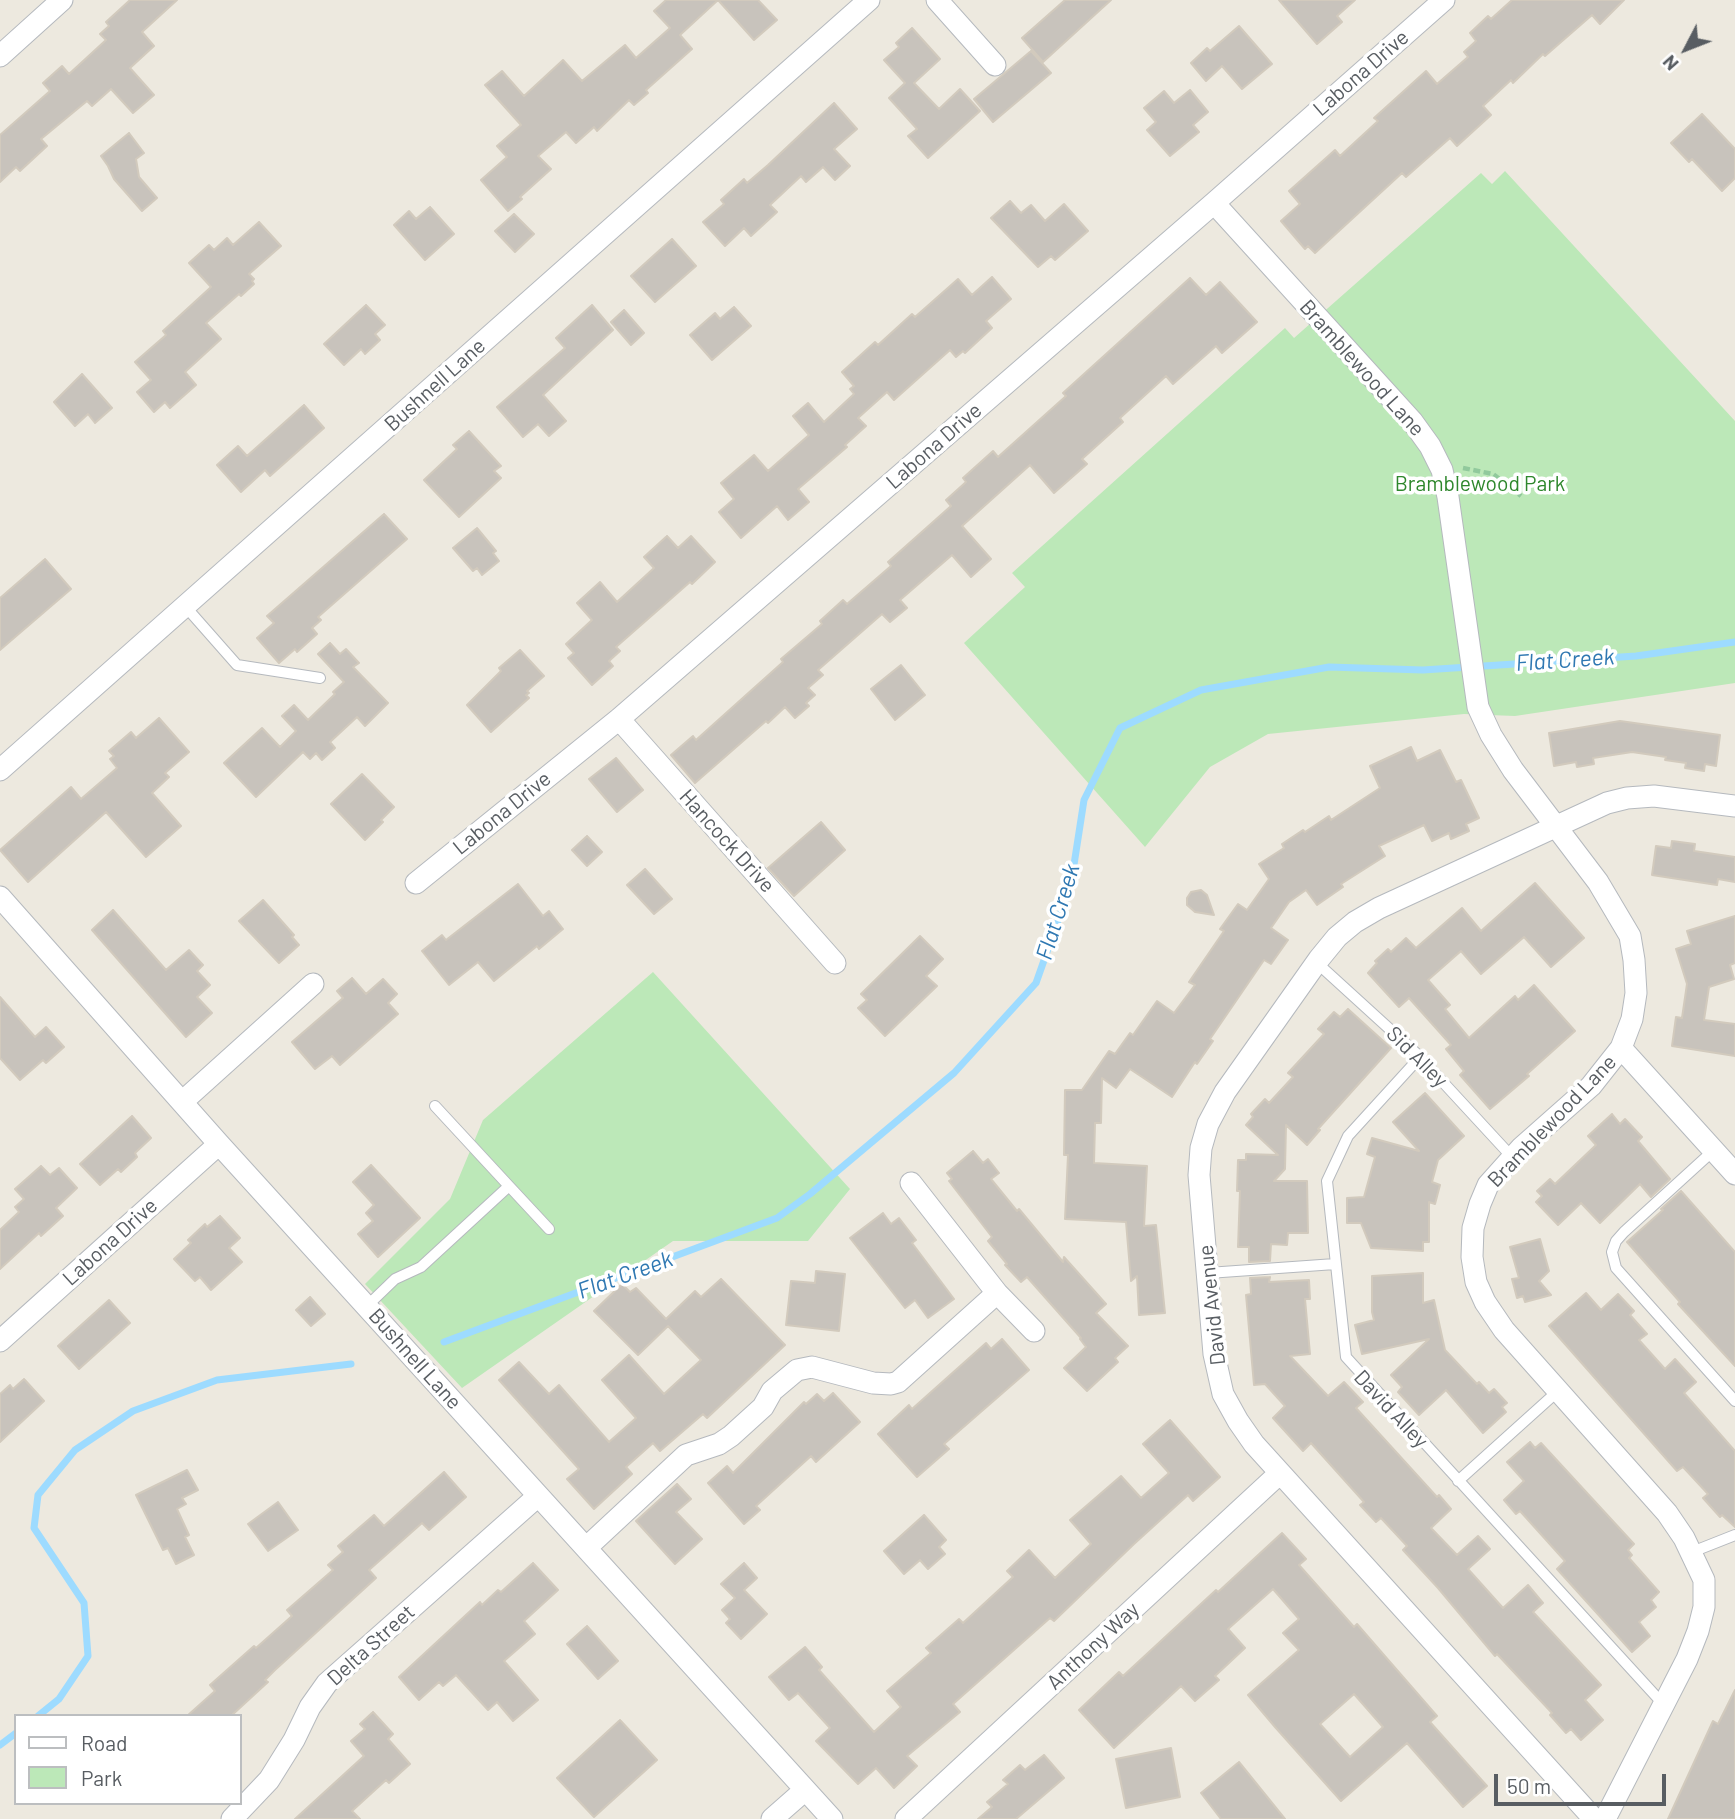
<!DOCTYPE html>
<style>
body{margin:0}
#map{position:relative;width:1735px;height:1819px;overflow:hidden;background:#ede9df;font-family:Barlow,sans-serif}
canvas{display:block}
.legend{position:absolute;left:14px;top:1714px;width:228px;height:91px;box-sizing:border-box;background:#fff;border:2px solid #bcbec0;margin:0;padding:9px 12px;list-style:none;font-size:21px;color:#585d62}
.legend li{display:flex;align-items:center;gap:14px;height:35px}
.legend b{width:35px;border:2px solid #bcbec0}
.north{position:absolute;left:1651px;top:14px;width:70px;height:70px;-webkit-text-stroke:5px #fff;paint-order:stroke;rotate:228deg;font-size:19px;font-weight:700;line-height:28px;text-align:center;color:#585d62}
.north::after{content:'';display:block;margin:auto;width:24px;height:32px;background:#585d62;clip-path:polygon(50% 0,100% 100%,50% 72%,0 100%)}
.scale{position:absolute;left:1494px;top:1774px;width:172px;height:32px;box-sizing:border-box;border:4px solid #585d62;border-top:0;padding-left:9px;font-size:21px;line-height:24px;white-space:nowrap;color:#585d62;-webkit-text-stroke:5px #fff;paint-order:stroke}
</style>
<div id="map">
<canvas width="1735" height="1819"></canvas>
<ul class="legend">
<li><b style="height:9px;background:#fff"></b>Road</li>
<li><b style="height:19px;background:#bce8b8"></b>Park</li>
</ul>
<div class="north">N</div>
<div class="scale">50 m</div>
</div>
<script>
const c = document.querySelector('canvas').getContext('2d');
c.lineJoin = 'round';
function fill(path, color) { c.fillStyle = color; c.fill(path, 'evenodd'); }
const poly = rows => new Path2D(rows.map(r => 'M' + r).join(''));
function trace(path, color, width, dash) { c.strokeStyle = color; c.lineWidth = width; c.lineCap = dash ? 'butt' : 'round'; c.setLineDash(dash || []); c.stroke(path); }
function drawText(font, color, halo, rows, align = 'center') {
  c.font = font + ' Barlow,sans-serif'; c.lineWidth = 7; c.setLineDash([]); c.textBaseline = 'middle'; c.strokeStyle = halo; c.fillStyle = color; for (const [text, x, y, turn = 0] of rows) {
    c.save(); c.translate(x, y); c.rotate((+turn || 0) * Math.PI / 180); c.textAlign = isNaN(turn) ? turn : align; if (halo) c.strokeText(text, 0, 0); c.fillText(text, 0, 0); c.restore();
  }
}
fill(poly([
 [1505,171,1735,421,1735,683,1515,716,1464,714,1268,734,1210,767,1145,847,964,643,1025,587,1012,573,1285,328,1294,338,1481,173,1492,184],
 [653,972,850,1189,808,1241,673,1241,462,1388,365,1284,450,1199,483,1120]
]), '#bce8b8');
trace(poly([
 [444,1342,777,1218,810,1194,954,1073,1036,983,1071,884,1084,800,1120,728,1201,690,1329,667,1423,670,1636,656,1735,642],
 [38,1716,59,1699,88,1656,84,1603,34,1528,38,1495,75,1450,133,1411,217,1380,351,1364],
 [0,1745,16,1733]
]), '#9ddbff', 7);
const building = poly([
 [130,0,177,0,142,32,154,46,130,68,154,95,133,113,111,89,92,106,87,101,41,139,47,146,20,171,16,167,0,182,0,135,50,91,43,83,62,66,69,74,106,40,100,34,109,26,106,22,130,0],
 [666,0,718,0,680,35,692,49,646,90,648,93,634,105,629,100,597,131,594,127,576,143,566,132,538,156,551,169,520,197,522,199,508,211,481,180,507,157,497,146,521,125,485,85,502,71,524,96,563,60,582,81,625,45,636,58,670,28,654,11,666,0],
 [718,0,758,0,777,20,754,40,718,0],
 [1065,0,1111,0,1043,62,1022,38,1065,0],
 [1279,0,1355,0,1337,16,1342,22,1317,44,1279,0],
 [1512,0,1624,0,1600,24,1592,15,1545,56,1543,54,1513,83,1511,80,1483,106,1491,115,1457,146,1450,138,1406,177,1402,173,1315,253,1308,246,1305,249,1281,221,1300,204,1289,191,1335,150,1340,156,1378,121,1374,118,1426,71,1437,84,1468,57,1464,52,1476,41,1470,33,1488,16,1491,19,1512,0],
 [1239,26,1272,64,1242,89,1222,66,1206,81,1191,63,1207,48,1210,51,1239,26],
 [912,28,940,59,914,83,939,109,960,89,980,111,928,158,908,136,917,129,889,98,905,83,884,60,899,47,896,43,912,28],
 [1031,51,1051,73,993,122,974,99,1031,51],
 [1190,90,1208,112,1193,125,1199,132,1170,156,1147,130,1156,122,1144,108,1164,91,1174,103,1190,90],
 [834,103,857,129,834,149,850,166,835,180,823,167,806,182,801,176,770,205,777,212,751,236,744,228,725,246,703,222,724,204,721,200,744,179,747,183,768,165,834,103],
 [1702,114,1735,149,1735,178,1722,191,1692,159,1689,162,1671,143,1702,114],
 [129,133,144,153,136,159,139,177,157,198,142,211,114,179,108,166,101,156,129,133],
 [1010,201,1021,213,1031,205,1045,221,1064,204,1088,231,1055,260,1051,256,1038,267,991,218,1010,201],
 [430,207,454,234,425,260,394,225,409,211,416,219,430,207],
 [514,214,534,234,515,252,495,231,514,214],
 [259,222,281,246,249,274,254,279,252,281,254,284,241,296,239,294,206,323,221,339,185,372,196,385,170,408,165,402,154,412,137,392,151,380,135,362,166,335,163,331,211,287,189,263,209,245,214,250,227,238,233,245,259,222],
 [672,239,696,266,655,302,631,276,672,239],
 [992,277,1011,299,986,321,992,328,965,353,963,351,956,357,950,350,894,400,887,392,858,418,866,426,845,445,847,447,798,489,809,502,788,520,777,506,741,538,719,512,734,499,721,483,754,455,768,471,809,435,793,416,808,403,824,422,854,394,850,389,854,386,842,372,875,342,878,345,912,314,915,317,958,279,972,295,992,277],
 [1190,278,1206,295,1220,282,1257,322,1222,353,1216,346,1173,384,1166,376,1120,418,1123,422,1082,459,1087,464,1054,493,1030,465,962,526,991,559,971,577,952,555,900,600,907,608,890,622,882,614,818,670,823,675,808,688,815,695,806,703,809,706,795,718,785,707,768,723,766,721,695,783,671,755,693,736,696,740,745,696,783,662,781,659,822,624,820,621,843,600,847,604,891,566,888,562,951,506,946,500,966,482,963,478,993,451,998,457,1066,396,1063,393,1190,278],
 [366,305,385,325,375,334,380,340,365,354,361,349,344,365,324,344,366,305],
 [592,305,613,330,543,395,566,421,549,436,538,424,523,437,497,407,565,348,556,338,592,305],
 [734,307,751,326,712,360,690,335,715,313,720,319,734,307],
 [624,310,644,333,631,345,611,322,624,310],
 [82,374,112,408,95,423,88,414,75,426,54,402,82,374],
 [304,405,324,428,270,476,265,470,241,492,217,465,238,446,247,456,304,405],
 [469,431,501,466,494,471,501,478,459,517,424,480,457,449,453,445,469,431],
 [384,514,407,539,318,617,321,620,312,628,317,634,297,652,295,649,279,663,257,638,274,623,267,616,384,514],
 [477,528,496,551,493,553,499,561,482,575,477,568,473,571,453,548,477,528],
 [667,536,678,548,691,536,715,562,692,584,690,582,616,647,620,651,609,661,613,666,592,685,568,658,574,653,566,644,592,620,577,603,600,582,617,602,654,568,644,557,667,536],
 [45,559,71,589,0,650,0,598,45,559],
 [330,643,340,654,346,649,359,663,353,667,388,703,365,726,357,717,330,742,335,748,322,760,316,753,310,759,303,752,256,797,224,763,262,728,280,747,296,731,282,716,294,705,308,720,335,694,333,692,344,682,318,654,330,643],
 [520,650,544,676,527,691,529,693,526,695,529,698,491,732,467,705,501,671,499,668,520,650],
 [901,665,925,695,895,720,871,689,901,665],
 [159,718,189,752,165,773,169,777,152,793,181,826,146,857,106,812,28,882,0,850,71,787,81,799,117,768,110,759,114,756,109,751,131,732,136,738,159,718],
 [1620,721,1720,735,1716,766,1705,764,1704,771,1685,768,1686,763,1665,760,1666,757,1632,752,1593,758,1594,764,1577,767,1576,762,1554,766,1549,733,1620,721],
 [1411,747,1417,761,1440,750,1456,782,1461,780,1479,818,1466,824,1469,831,1451,839,1449,833,1432,841,1424,825,1379,846,1385,856,1341,884,1343,887,1317,905,1306,890,1289,902,1271,928,1288,940,1271,964,1264,960,1210,1039,1213,1041,1197,1064,1195,1062,1172,1097,1130,1069,1116,1088,1102,1078,1101,1123,1095,1123,1094,1163,1147,1166,1144,1226,1156,1225,1165,1313,1139,1315,1137,1276,1131,1281,1126,1222,1065,1219,1068,1155,1064,1155,1065,1090,1082,1090,1109,1051,1115,1054,1130,1033,1133,1035,1157,1001,1174,1013,1195,985,1189,982,1224,931,1220,929,1238,904,1247,910,1269,879,1259,864,1284,848,1282,844,1303,830,1305,832,1329,816,1331,820,1380,788,1370,766,1411,747],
 [616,758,643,790,617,812,589,779,616,758],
 [362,774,394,807,381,820,383,822,365,840,331,804,362,774],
 [821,822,845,850,794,896,768,868,821,822],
 [587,836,602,852,587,866,572,850,587,836],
 [1672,841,1695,844,1694,851,1735,857,1735,882,1718,879,1717,885,1652,875,1656,846,1671,848,1672,841],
 [645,869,672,899,654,914,627,885,645,869],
 [1535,883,1584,938,1551,967,1524,937,1481,974,1461,951,1428,980,1450,1005,1445,1009,1469,1038,1515,996,1518,1000,1534,985,1575,1031,1527,1074,1529,1076,1490,1109,1460,1075,1464,1071,1446,1049,1451,1045,1409,998,1399,1007,1368,973,1377,963,1375,961,1388,949,1391,952,1406,938,1416,948,1462,908,1481,931,1535,883],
 [518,884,543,916,549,911,563,929,539,949,537,946,494,981,478,962,449,985,422,951,442,935,446,940,518,884],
 [1201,890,1207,895,1214,915,1195,912,1187,905,1187,898,1191,892,1201,890],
 [263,900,294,935,292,937,299,945,279,963,239,921,263,900],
 [113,910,166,970,189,950,203,965,197,971,210,985,197,997,212,1013,186,1037,92,930,113,910],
 [1735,916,1735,963,1730,965,1734,979,1709,987,1704,1020,1735,1024,1735,1056,1672,1046,1676,1017,1682,1018,1687,984,1676,949,1691,944,1687,931,1735,916],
 [920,936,943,959,926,976,937,986,885,1036,858,1008,867,1000,861,994,920,936],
 [352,978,366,994,383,979,397,994,388,1003,398,1014,340,1065,332,1056,315,1069,292,1042,343,998,337,991,352,978],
 [0,997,35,1037,46,1027,64,1047,46,1063,43,1060,20,1080,0,1058,0,997],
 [1348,1009,1391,1048,1318,1129,1320,1130,1307,1145,1286,1125,1285,1169,1274,1181,1307,1181,1308,1233,1288,1233,1287,1245,1271,1244,1270,1261,1249,1262,1249,1247,1238,1247,1240,1191,1237,1191,1238,1160,1246,1160,1246,1154,1278,1155,1246,1125,1253,1117,1251,1114,1265,1099,1269,1103,1293,1077,1288,1073,1324,1034,1318,1029,1334,1012,1340,1017,1348,1009],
 [1425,1093,1464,1136,1438,1160,1432,1182,1440,1185,1435,1204,1429,1202,1429,1242,1423,1242,1423,1251,1371,1248,1361,1223,1347,1223,1347,1198,1364,1197,1375,1157,1367,1154,1372,1138,1419,1151,1393,1122,1425,1093],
 [1612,1114,1620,1124,1625,1119,1642,1137,1638,1141,1670,1179,1651,1197,1640,1184,1600,1223,1581,1203,1558,1225,1536,1202,1542,1196,1537,1191,1550,1179,1555,1184,1596,1145,1588,1136,1612,1114],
 [132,1116,151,1138,135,1153,137,1157,121,1172,118,1169,100,1185,80,1164,132,1116],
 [973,1151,983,1163,988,1159,999,1173,991,1179,1017,1211,1019,1209,1063,1262,1064,1257,1106,1304,1096,1313,1128,1346,1115,1358,1118,1362,1087,1391,1064,1368,1086,1347,1080,1339,1081,1338,1027,1277,1021,1282,1005,1265,1007,1264,988,1241,992,1237,949,1181,952,1179,947,1173,973,1151],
 [371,1165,420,1218,378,1257,358,1234,373,1221,366,1213,374,1205,353,1182,371,1165],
 [41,1166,50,1175,59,1168,77,1188,56,1208,63,1216,41,1236,39,1233,0,1269,0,1230,19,1212,15,1207,24,1199,15,1189,41,1166],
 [1681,1191,1735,1252,1735,1366,1678,1304,1680,1302,1627,1242,1663,1210,1661,1209,1681,1191],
 [883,1213,891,1224,899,1218,916,1240,912,1243,954,1299,928,1318,915,1300,905,1308,850,1238,883,1213],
 [220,1216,240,1238,229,1248,242,1262,211,1290,200,1277,195,1281,174,1259,191,1243,188,1240,205,1224,207,1227,220,1216],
 [1540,1239,1549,1271,1539,1281,1551,1295,1525,1302,1523,1296,1517,1298,1512,1279,1519,1278,1510,1247,1540,1239],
 [816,1271,845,1274,839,1331,786,1325,791,1281,815,1283,816,1271],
 [1423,1273,1423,1303,1434,1300,1445,1350,1477,1384,1479,1382,1489,1393,1494,1389,1507,1403,1502,1407,1506,1412,1483,1433,1446,1390,1419,1415,1398,1392,1402,1387,1391,1375,1429,1339,1362,1354,1355,1325,1374,1320,1372,1312,1372,1276,1423,1273],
 [1270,1277,1269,1282,1309,1280,1310,1299,1305,1299,1310,1354,1290,1356,1328,1396,1344,1382,1363,1402,1356,1408,1437,1497,1439,1495,1451,1509,1431,1528,1457,1555,1478,1536,1490,1549,1468,1569,1503,1608,1528,1585,1543,1603,1533,1612,1601,1685,1585,1700,1603,1720,1581,1740,1571,1729,1566,1733,1550,1715,1552,1713,1497,1654,1495,1656,1438,1588,1403,1550,1407,1546,1381,1518,1376,1522,1360,1505,1364,1502,1311,1443,1303,1451,1273,1418,1285,1406,1265,1384,1254,1385,1246,1295,1251,1294,1250,1278,1270,1277],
 [721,1279,785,1345,707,1418,703,1414,660,1451,653,1443,626,1467,632,1474,594,1509,567,1479,579,1469,499,1380,519,1362,549,1394,559,1385,609,1442,636,1418,602,1380,629,1355,664,1394,701,1360,668,1326,638,1355,594,1311,622,1284,630,1292,636,1288,666,1319,695,1291,701,1297,721,1279],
 [1586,1293,1601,1310,1618,1294,1634,1311,1630,1315,1647,1334,1639,1340,1665,1369,1675,1359,1696,1382,1684,1393,1735,1451,1735,1527,1722,1515,1720,1517,1703,1498,1708,1494,1683,1467,1677,1471,1549,1326,1586,1293],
 [310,1297,325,1314,311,1326,296,1310,310,1297],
 [109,1300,130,1323,79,1369,58,1346,109,1300],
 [1002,1339,1029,1370,944,1444,949,1449,917,1477,878,1434,909,1405,912,1409,986,1343,991,1349,1002,1339],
 [24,1379,44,1401,0,1442,0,1394,10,1385,13,1389,24,1379],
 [833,1393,860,1422,816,1462,811,1456,756,1506,760,1510,744,1524,708,1483,727,1466,733,1473,804,1402,806,1404,817,1394,824,1401,833,1393],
 [1170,1420,1220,1477,1193,1501,1188,1495,1134,1544,1054,1621,1050,1618,953,1704,960,1712,907,1756,917,1766,894,1788,876,1768,858,1784,816,1741,830,1728,798,1693,789,1700,769,1677,805,1647,822,1667,819,1670,874,1732,901,1707,887,1691,931,1653,926,1648,959,1619,963,1623,1013,1577,1007,1571,1029,1550,1055,1578,1091,1544,1070,1520,1121,1476,1141,1498,1169,1473,1143,1444,1170,1420],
 [1530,1442,1535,1448,1541,1443,1634,1544,1628,1550,1632,1555,1629,1558,1659,1592,1651,1600,1656,1607,1639,1622,1650,1636,1632,1652,1557,1569,1565,1561,1520,1511,1516,1514,1504,1500,1524,1481,1507,1462,1530,1442],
 [187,1470,198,1490,182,1498,186,1504,177,1509,189,1535,185,1537,194,1555,176,1564,168,1548,163,1550,136,1495,187,1470],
 [444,1472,466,1497,429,1530,422,1523,369,1570,376,1578,275,1670,265,1680,268,1682,231,1716,187,1716,215,1691,210,1685,254,1646,256,1648,292,1616,287,1610,333,1570,328,1565,343,1552,338,1546,374,1515,384,1526,444,1472],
 [677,1484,691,1499,676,1512,702,1539,675,1564,636,1521,677,1484],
 [278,1502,298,1530,268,1551,248,1524,278,1502],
 [924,1515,946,1540,939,1547,945,1554,928,1569,920,1560,904,1574,884,1551,924,1515],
 [1282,1533,1306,1559,1299,1565,1354,1627,1357,1624,1390,1662,1437,1716,1430,1722,1487,1786,1463,1807,1407,1743,1341,1801,1275,1727,1248,1695,1299,1650,1283,1633,1299,1619,1273,1589,1228,1629,1245,1648,1215,1676,1219,1680,1195,1701,1181,1686,1114,1748,1079,1710,1119,1672,1123,1676,1216,1590,1218,1592,1282,1533],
 [1354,1694,1383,1727,1350,1757,1320,1724,1354,1694],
 [533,1563,558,1590,524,1621,535,1634,504,1661,538,1700,513,1721,497,1702,488,1710,456,1675,443,1686,439,1682,419,1700,399,1677,480,1602,482,1605,498,1590,501,1592,533,1563],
 [744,1563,757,1578,744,1590,767,1614,741,1639,726,1623,730,1619,722,1610,735,1598,721,1584,744,1563],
 [587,1626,618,1661,598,1679,567,1644,587,1626],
 [1735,1690,1735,1819,1668,1819,1713,1721,1718,1724,1735,1690],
 [373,1712,393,1734,388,1739,410,1764,389,1783,386,1780,352,1811,360,1819,295,1819,364,1756,351,1741,365,1729,360,1724,373,1712],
 [620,1720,657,1760,594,1817,557,1778,620,1720],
 [1171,1748,1180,1797,1126,1808,1116,1759,1171,1748],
 [1044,1755,1064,1778,1016,1819,978,1819,992,1807,987,1802,1008,1784,1003,1780,1020,1765,1025,1770,1044,1755],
 [1239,1762,1285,1819,1221,1819,1201,1793,1239,1762]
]);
fill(building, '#c8c3bc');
trace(building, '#d2cabd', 2);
const service = poly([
 [185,606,237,665,320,678],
 [1316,962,1417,1054,1512,1157],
 [1420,1057,1348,1136,1327,1181,1346,1357,1664,1705],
 [1714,1150,1624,1232,1616,1241,1612,1252,1616,1268,1735,1401],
 [509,1186,549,1229],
 [1208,1273,1335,1264],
 [367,1306,395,1279,421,1267,509,1186,435,1106],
 [1458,1481,1558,1391],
 [1692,1552,1735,1535]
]);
const minor = poly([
 [937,0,995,65],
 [0,56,62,0],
 [1214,203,1412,421,1430,446,1442,470,1448,497,1478,707,1491,735,1513,770,1598,882,1630,936,1634,960,1636,993,1632,1019,1621,1048,1591,1086,1522,1147,1488,1185,1480,1204,1473,1228,1472,1257,1476,1282,1485,1302,1504,1330,1667,1513,1684,1538,1704,1580,1704,1607,1698,1631,1687,1659,1605,1819],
 [619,719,835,963],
 [0,770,869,0],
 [416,883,619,719,1214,203,1444,0],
 [0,897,219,1144,832,1819],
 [1621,1048,1735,1174],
 [182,1102,313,984],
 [911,1183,997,1293],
 [0,1341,219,1144],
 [586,1548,686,1455,719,1444,731,1436,763,1407,772,1391,797,1370,812,1367,873,1383,891,1384,898,1382,997,1293,1034,1331],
 [232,1819,269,1780,294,1740,310,1707,327,1683,538,1496],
 [772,1819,805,1790],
 [906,1819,1280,1473],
 [1594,1819,1254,1444,1238,1421,1223,1394,1214,1354,1199,1175,1201,1148,1208,1124,1225,1092,1319,959,1337,937,1355,922,1379,908,1607,803,1627,798,1654,796,1735,806]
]);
trace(service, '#b5b9be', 12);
trace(minor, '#b5b9be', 23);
trace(poly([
 [1463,468,1493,474,1521,496]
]), '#91c99c', 4.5, [7, 3.5]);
trace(service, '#fff', 10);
trace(minor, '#fff', 21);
drawText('21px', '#585d62', '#fff', [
 ["Labona Drive",1361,73,-41],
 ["Bramblewood Lane",1362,368,48],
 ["Bushnell Lane",435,385,-42],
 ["Labona Drive",934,446,-41],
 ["Labona Drive",502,813,-39],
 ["Hancock Drive",727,841,48],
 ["Sid Alley",1417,1057,45],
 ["Bramblewood Lane",1552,1121,-46],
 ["Labona Drive",110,1242,-42],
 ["David Avenue",1212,1305,-96],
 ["Bushnell Lane",415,1359,48],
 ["David Alley",1391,1409,47],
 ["Delta Street",371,1645,-42],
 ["Anthony Way",1093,1646,-43]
]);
drawText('21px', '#2e872c', '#fff', [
 ["Bramblewood Park",1480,484]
]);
drawText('italic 23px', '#2f78b2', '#fff', [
 ["Flat Creek",1565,660,-4],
 ["Flat Creek",1058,912,-73],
 ["Flat Creek",625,1275,-20]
]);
</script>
